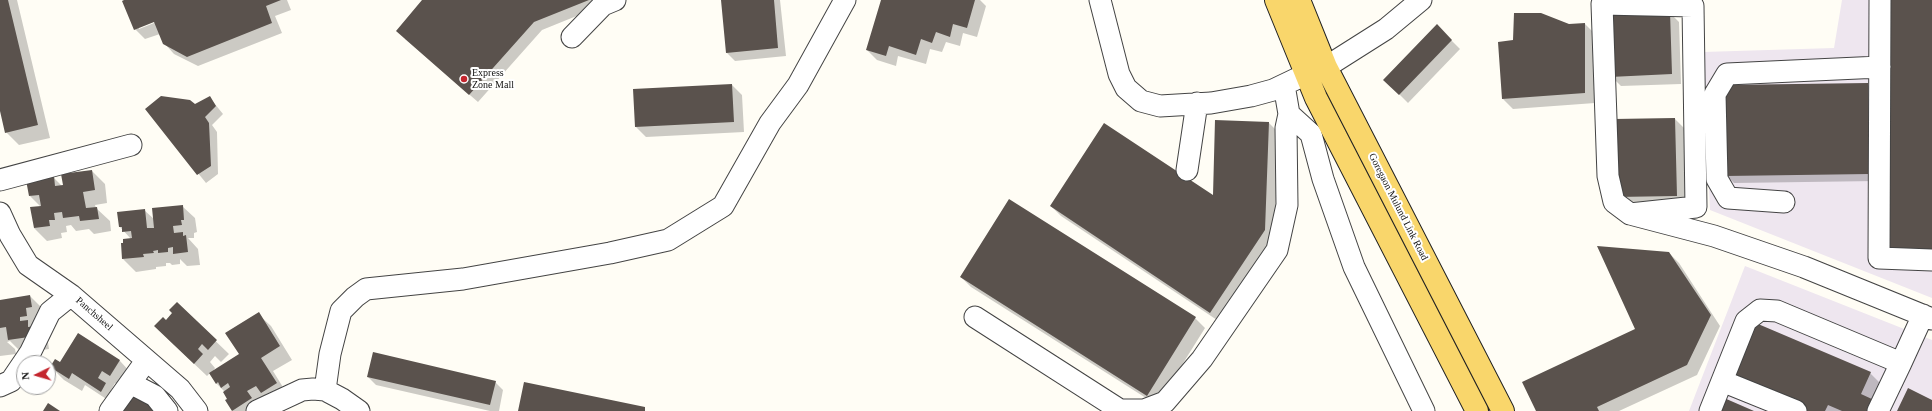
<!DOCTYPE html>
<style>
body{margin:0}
#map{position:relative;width:1932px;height:411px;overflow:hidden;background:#fffdf5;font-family:Georgia,serif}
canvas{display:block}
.north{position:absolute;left:16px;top:355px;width:40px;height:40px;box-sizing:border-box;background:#fff;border:1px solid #a0a0a0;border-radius:50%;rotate:265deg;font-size:11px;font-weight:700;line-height:16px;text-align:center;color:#111}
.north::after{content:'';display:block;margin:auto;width:14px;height:18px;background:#c4262e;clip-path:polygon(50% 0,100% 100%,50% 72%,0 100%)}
</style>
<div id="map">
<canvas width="1932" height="411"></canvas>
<div class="north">N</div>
</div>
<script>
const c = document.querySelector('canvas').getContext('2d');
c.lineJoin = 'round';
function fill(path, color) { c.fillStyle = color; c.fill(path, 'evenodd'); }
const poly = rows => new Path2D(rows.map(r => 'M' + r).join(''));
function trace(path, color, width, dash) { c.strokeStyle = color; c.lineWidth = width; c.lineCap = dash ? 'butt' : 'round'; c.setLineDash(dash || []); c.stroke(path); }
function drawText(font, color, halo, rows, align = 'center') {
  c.font = font + ' Georgia,serif'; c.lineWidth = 4; c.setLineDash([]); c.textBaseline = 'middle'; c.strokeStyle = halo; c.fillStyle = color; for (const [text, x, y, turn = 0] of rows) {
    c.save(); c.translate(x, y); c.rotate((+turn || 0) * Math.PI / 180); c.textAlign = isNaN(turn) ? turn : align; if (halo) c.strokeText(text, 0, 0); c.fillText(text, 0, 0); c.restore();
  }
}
fill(poly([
 [1842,0,1932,0,1932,298,1710,210,1703,52,1834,48],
 [1745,266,1932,340,1932,411,1689,411]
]), '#eee6ef');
fill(poly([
 [0,0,17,0,50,138,19,145,6,132,0,107],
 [126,0,287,0,291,10,275,16,282,33,198,66,174,54,164,43,160,34,145,39,135,29],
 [158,19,159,21,139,29,139,27],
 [424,0,616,0,542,30,478,102,405,39],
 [722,0,780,0,786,56,735,61,727,53],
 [882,0,980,0,986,6,977,37,963,33,960,46,946,42,942,52,930,49,926,64,898,56,896,66,877,60,867,50],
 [1669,12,1679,22,1681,84,1621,86,1611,76],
 [1585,24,1595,34,1595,103,1513,109,1503,99,1568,25],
 [1437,26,1460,49,1408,103,1385,80],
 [1867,84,1875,92,1877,181,1734,183,1726,175],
 [732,85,742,95,744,132,646,137,636,127,634,90],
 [210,98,223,114,212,125,217,132,218,174,206,183,146,109,194,105],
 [1675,119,1685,129,1687,206,1627,207,1617,197],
 [1269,123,1279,133,1274,240,1220,322,1061,216,1051,206,1214,197],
 [92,171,105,184,107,203,95,205,96,208,110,221,111,231,94,234,89,229,76,231,71,225,66,226,67,232,61,233,62,238,47,241,34,228,41,207,30,196,53,177,62,186],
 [1009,201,1195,318,1205,328,1157,405,971,287,961,277],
 [182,206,195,218,197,232,194,233,194,238,188,238,198,249,200,265,187,266,180,259,180,264,172,265,170,263,166,263,166,266,156,267,156,269,136,272,123,259,131,239,120,227,144,210,154,219],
 [1669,253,1679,263,1720,326,1697,375,1619,411,1537,411,1636,330],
 [30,296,43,309,49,349,22,353,10,341,7,342,15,349,16,354,0,356,0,301],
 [177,304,229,354,221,362,215,356,210,362,215,368,213,371,240,355,258,314,271,326,292,360,273,371,289,397,264,411,233,411,225,392,216,383,210,373,207,376,168,339,166,321,173,313],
 [78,334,120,361,132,374,123,388,115,383,111,390,118,397,114,404,85,385,82,391,64,380,51,367,60,363],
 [1870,373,1880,383,1884,411,1795,411],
 [368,377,495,382,503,390,499,411,490,411,376,385]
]), '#0003');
fill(poly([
 [0,0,8,0,38,125,5,133,0,111],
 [124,0,281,0,266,6,272,23,187,57,163,44,154,22,134,30,122,1],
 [422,0,589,0,534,22,469,95,396,31],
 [721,0,774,0,778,48,726,53],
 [881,0,975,0,967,28,953,24,950,37,936,32,932,43,921,39,916,55,889,46,886,56,866,50],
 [1883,0,1932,0,1932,254,1883,254],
 [1670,11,1672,74,1610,77,1607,13],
 [1514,13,1541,13,1569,24,1585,23,1585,93,1502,99,1498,42,1513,40],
 [1437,24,1452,40,1399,95,1383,80],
 [1868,83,1869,174,1725,176,1724,85],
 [732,84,734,122,635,127,633,89],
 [161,96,190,100,195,104,210,96,216,106,205,117,209,123,211,166,197,175,145,109],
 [1675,118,1677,196,1616,197,1614,119],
 [1215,120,1269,122,1265,230,1210,313,1050,206,1104,123,1213,195],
 [92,170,95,190,83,192,86,208,97,207,99,219,80,221,79,216,63,218,62,212,54,213,55,220,49,220,50,226,34,228,30,207,41,206,39,195,29,196,26,180,54,176,55,186,63,185,61,174],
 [1009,199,1196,317,1147,396,960,277],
 [183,205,184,220,181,220,182,225,173,226,174,233,183,232,183,236,186,235,188,252,173,254,173,247,168,248,168,252,158,253,158,250,153,251,154,253,143,254,144,257,122,259,121,243,123,243,123,239,132,238,131,231,122,232,122,227,119,227,117,212,145,209,147,228,154,228,152,208],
 [1597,246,1669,252,1711,315,1687,365,1597,407,1599,411,1536,411,1522,382,1635,329],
 [30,295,32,307,26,308,27,316,20,317,20,321,28,320,28,327,35,326,36,336,8,340,6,327,0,328,0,300],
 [177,302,217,340,208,350,202,344,198,349,203,354,194,364,154,326,163,317,166,320,172,313,169,310],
 [259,312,280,346,261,358,277,383,261,393,256,386,247,391,252,398,232,411,225,400,227,399,223,392,230,387,228,383,221,388,218,382,216,384,209,373,239,354,225,333],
 [1744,318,1871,372,1861,394,1874,400,1870,411,1842,411,1828,405,1825,411,1793,411,1720,374],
 [78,333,120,360,110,376,102,371,98,378,106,383,101,392,72,373,69,379,50,367,55,359,60,362],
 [373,352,496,381,490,405,367,377],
 [524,382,645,407,645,411,518,411],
 [1908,388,1932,400,1932,411,1897,411],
 [130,389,160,411,121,411],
 [1708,391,1754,411,1700,411],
 [48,403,60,411,43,411]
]), '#5a524d');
const minor = poly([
 [1100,0,1119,74,1126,88,1141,101,1160,106,1211,103,1251,96,1273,90,1296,79],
 [1880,0,1879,258,1932,260],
 [572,37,603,5,615,0],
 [1326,67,1386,29,1421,0],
 [1289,114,1311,134,1323,179,1354,267,1424,411],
 [1187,170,1197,103],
 [0,180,131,145],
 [1784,202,1728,198,1717,179,1715,94,1727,74,1880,67],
 [0,213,10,235,28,265,71,295,180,389,197,411],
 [1630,214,1696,207,1693,6,1602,4,1608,176,1614,202,1630,214,1714,236,1804,267,1932,319],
 [975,317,1120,410,1144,410,1165,402,1202,359,1277,250,1287,205,1286,128,1289,114,1284,85],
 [1722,381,1796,411],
 [130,383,155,396,167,411],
 [0,386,11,381,30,353,50,312,71,295],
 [325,390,330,354,341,311,355,297,366,289,463,279,610,253,668,240,723,206,770,123,798,85,845,0],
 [110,411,146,361],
 [257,411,302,390,313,389,325,390,342,399,359,411],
 [1710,411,1746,321,1760,310,1777,311,1901,363,1923,315],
 [1878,411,1901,363]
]);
const major = poly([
 [1276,0,1316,98,1477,411],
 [1299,0,1326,67,1503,411]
]);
trace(minor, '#444', 23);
trace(major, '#222', 24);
trace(minor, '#fff', 21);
trace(major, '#f9d66b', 22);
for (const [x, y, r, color] of [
 [464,79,4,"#c4262e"]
]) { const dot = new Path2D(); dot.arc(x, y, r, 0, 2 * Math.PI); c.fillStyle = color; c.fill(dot); trace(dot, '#fff', 1.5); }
drawText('10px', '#111', '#fff', [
 ["Express",472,73],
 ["Zone Mall",472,85]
], 'left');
drawText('10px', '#111', '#fff', [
 ["Goregaon Mulund Link Road",1398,207,63],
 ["Panchsheel",94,314,41]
]);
</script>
